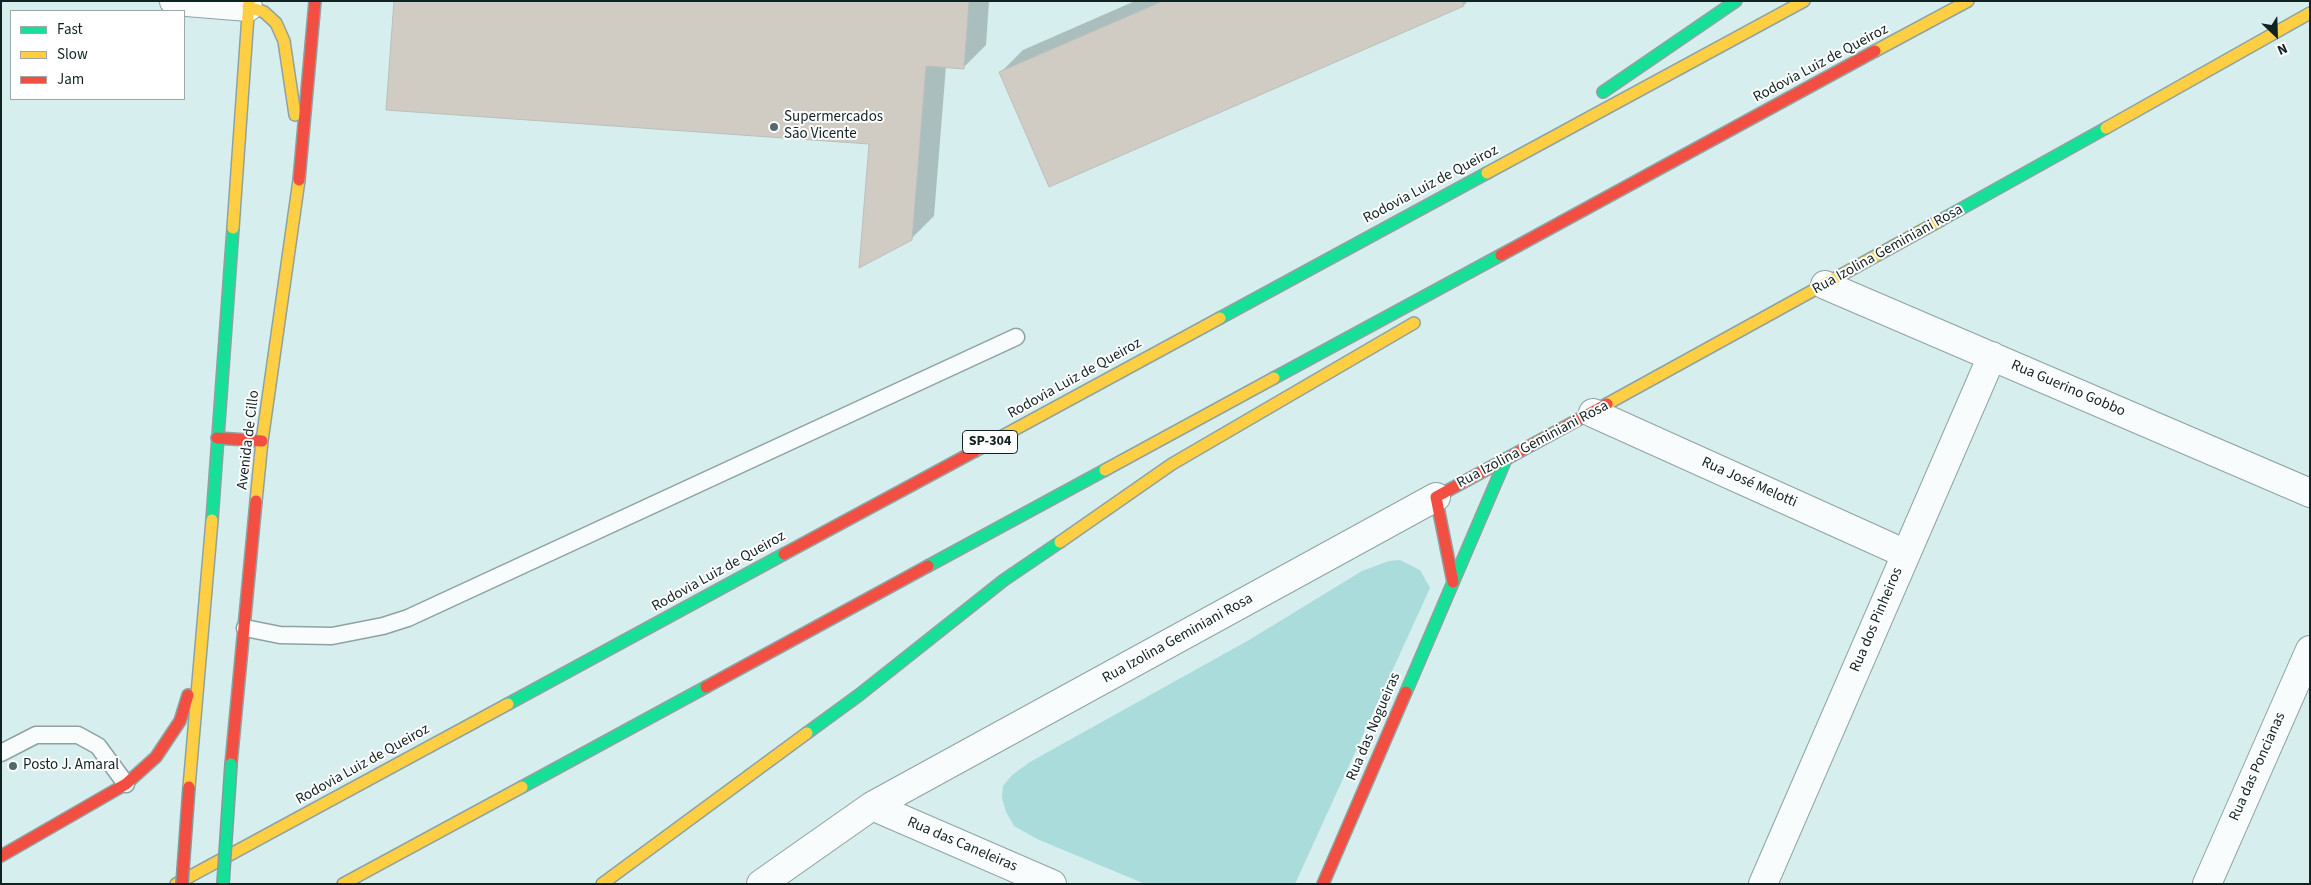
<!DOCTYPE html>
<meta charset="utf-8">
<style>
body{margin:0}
#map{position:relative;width:2311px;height:885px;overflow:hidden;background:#d6eeee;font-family:"Source Sans 3",sans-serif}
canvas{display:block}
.frame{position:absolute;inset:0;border:2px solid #122;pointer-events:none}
.legend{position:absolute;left:10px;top:10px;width:175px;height:90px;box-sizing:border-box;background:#fff;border:1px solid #a0a7a7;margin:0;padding:6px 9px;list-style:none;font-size:15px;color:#122}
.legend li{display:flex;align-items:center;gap:10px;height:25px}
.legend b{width:25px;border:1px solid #a0a7a7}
.north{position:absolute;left:2251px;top:10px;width:50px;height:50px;-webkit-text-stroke:4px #fff;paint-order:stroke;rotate:156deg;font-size:14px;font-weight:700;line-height:20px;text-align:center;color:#122}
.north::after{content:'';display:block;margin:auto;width:18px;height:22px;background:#122;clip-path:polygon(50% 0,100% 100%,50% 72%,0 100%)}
</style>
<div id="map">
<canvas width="2311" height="885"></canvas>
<div class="frame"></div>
<ul class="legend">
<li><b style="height:6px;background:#16e098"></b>Fast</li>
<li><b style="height:6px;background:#ffcf43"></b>Slow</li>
<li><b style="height:6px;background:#f24e42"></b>Jam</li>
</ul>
<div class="north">N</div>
</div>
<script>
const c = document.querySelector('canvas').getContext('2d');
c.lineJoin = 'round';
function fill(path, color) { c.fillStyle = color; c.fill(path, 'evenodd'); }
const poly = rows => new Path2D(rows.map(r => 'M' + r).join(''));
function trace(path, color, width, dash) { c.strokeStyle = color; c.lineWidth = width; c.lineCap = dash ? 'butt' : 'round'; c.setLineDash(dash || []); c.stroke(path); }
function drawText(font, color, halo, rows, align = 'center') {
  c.font = font + ' "Source Sans 3",sans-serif'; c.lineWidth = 4; c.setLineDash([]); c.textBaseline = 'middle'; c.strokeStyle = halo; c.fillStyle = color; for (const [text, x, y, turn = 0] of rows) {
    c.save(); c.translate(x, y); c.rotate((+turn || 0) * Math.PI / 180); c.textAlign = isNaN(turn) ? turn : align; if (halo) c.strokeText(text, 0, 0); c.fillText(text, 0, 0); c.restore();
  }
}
fill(poly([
 [1400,560,1420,570,1430,588,1295,884,1145,884,1037,839,1014,826,1006,812,1002,798,1003,786,1012,775,1030,762,1249,640,1362,571,1389,561]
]), '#abdcdc');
fill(poly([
 [395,1,989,1,986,45,963,68,946,66,934,216,911,239,870,143],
 [1135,1,1468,1,1464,5,1049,185,1000,73,1023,50]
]), '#0003');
const building = poly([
 [394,1,969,1,964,69,926,66,912,240,859,268,869,144,386,110,394,1],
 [1163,1,1462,1,1464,6,1049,187,999,72,1163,1]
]);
fill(building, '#d0ccc3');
trace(building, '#babfbb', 1);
const lane = poly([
 [245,628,280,635,332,636,383,626,408,618,1016,337],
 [1,753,36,735,78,735,98,746,126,784]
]);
const street = poly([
 [174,1,248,7],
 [1825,285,2310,493],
 [1593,413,1906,554],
 [872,806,1052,884],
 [761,884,872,806,1436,497],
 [1763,884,1992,356],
 [2207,884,2310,650]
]);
const fast = poly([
 [1603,92,1736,1],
 [1941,220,2106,128],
 [1220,318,1487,173],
 [1274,378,1501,255],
 [212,520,233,228],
 [928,566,1105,470],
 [1406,692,1506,459],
 [508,704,784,554],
 [807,733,859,695,1004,580,1060,542],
 [522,787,706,687]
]);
const slow = poly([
 [248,7,264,12,276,23,284,41,295,115],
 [1875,51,1968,1],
 [2106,128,2310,13],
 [1487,173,1804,1],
 [233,228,249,1],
 [1607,404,1941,220],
 [975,451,1220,318],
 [1105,470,1274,378],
 [256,501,262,441,299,180],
 [1060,542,1172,464,1414,323],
 [189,787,212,520],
 [176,884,508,704],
 [343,884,522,787],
 [602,884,807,733]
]);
const jam = poly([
 [299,180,315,1],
 [1501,255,1875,51],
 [217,438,262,441],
 [784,554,975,451],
 [1453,582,1436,497,1607,404],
 [706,687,928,566],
 [231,764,256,501],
 [1,856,126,784,156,757,180,721,188,695],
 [1323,884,1406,692]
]);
trace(lane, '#8fa2a2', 19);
trace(street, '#8fa2a2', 30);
trace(fast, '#8fa2a2', 14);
trace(slow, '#8fa2a2', 14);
trace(jam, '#8fa2a2', 14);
trace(lane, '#f9fcfc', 16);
trace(street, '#f9fcfc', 28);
trace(fast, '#16e098', 11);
trace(slow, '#ffcf43', 11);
trace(jam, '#f24e42', 11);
const fastBridge = poly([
 [223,884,231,764]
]);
const jamBridge = poly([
 [182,884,189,787]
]);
trace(fastBridge, '#809d9d', 14, []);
trace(jamBridge, '#809d9d', 14, []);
trace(fastBridge, '#16e098', 11);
trace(jamBridge, '#f24e42', 11);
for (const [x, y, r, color] of [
 [774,127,5,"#566969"],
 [13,766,5,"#566969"]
]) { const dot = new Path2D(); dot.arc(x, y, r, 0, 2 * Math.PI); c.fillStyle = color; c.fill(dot); trace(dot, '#fff', 2); }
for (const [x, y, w] of [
 [990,442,55]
]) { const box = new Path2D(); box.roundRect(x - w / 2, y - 11.5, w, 23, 4); c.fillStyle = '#fff'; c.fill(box); trace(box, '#122', 1); }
drawText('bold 14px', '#122', null, [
 ["SP-304",990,442]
]);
drawText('15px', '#122', '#fff', [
 ["Rodovia Luiz de Queiroz",1821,64,-28],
 ["Rodovia Luiz de Queiroz",1431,185,-28],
 ["Rua Izolina Geminiani Rosa",1888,250,-29],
 ["Rodovia Luiz de Queiroz",1075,379,-29],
 ["Rua Guerino Gobbo",2068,389,23],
 ["Avenida de Cillo",249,440,-83],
 ["Rua Izolina Geminiani Rosa",1533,445,-28],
 ["Rua José Melotti",1749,483,24],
 ["Rodovia Luiz de Queiroz",719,572,-29],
 ["Rua dos Pinheiros",1877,620,-67],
 ["Rua Izolina Geminiani Rosa",1178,639,-29],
 ["Rua das Nogueiras",1374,727,-67],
 ["Rodovia Luiz de Queiroz",363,765,-29],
 ["Rua das Poncianas",2258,767,-66],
 ["Rua das Caneleiras",962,845,23]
]);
drawText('15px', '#122', '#fff', [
 ["Supermercados",784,118],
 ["São Vicente",784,135],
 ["Posto J. Amaral",23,766]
], 'left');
</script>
